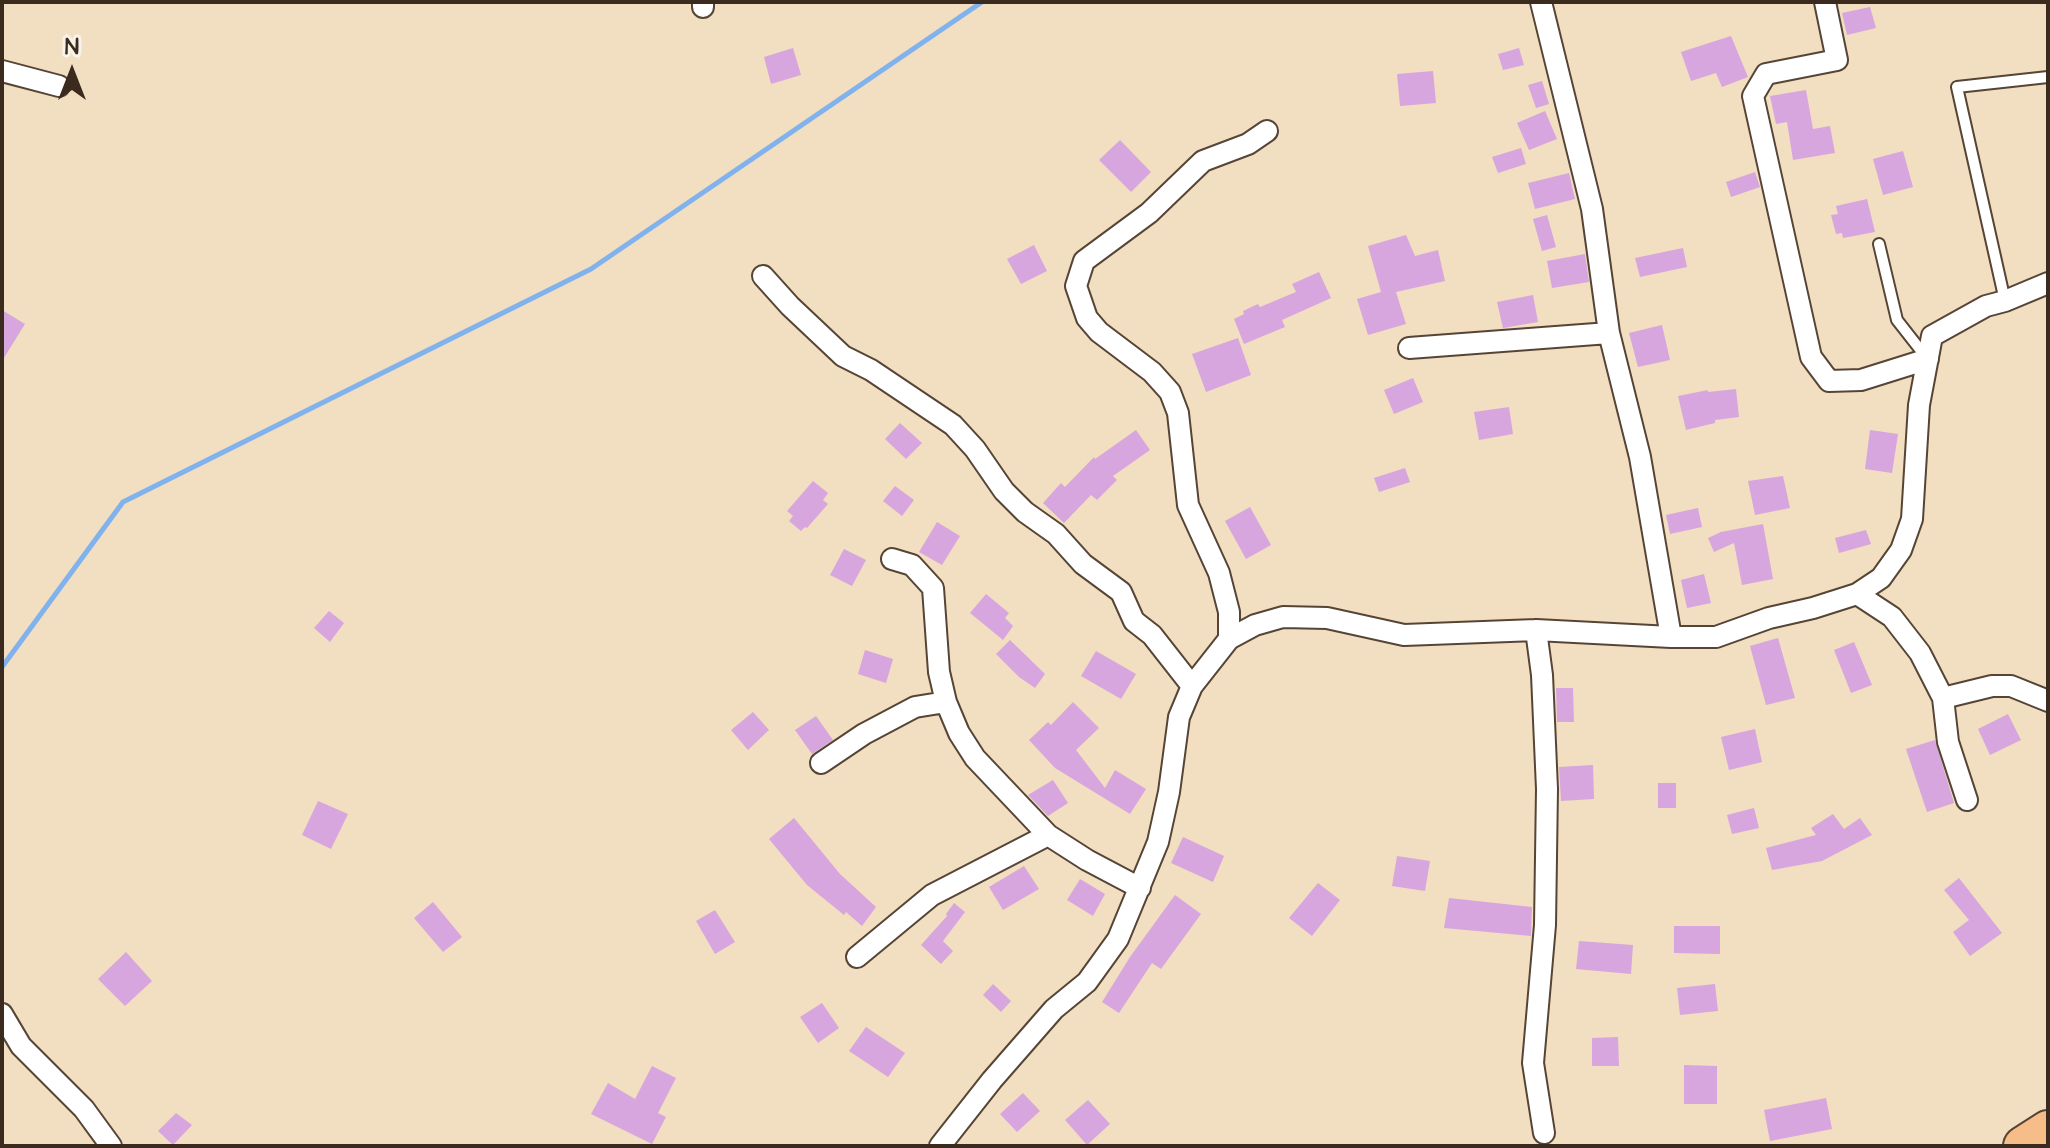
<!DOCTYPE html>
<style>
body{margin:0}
#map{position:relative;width:2050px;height:1148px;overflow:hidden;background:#f2dec0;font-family:"Architects Daughter",sans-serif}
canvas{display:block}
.frame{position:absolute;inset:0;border:4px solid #3b2a1e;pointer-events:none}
.north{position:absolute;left:32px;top:32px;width:80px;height:80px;-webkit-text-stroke:6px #f7f3e8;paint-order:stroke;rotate:0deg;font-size:22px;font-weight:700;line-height:32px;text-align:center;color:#3b2a1e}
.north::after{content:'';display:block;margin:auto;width:28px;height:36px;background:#3b2a1e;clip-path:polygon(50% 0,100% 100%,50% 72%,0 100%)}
</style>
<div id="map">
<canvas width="2050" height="1148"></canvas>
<div class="frame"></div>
<div class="north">N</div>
</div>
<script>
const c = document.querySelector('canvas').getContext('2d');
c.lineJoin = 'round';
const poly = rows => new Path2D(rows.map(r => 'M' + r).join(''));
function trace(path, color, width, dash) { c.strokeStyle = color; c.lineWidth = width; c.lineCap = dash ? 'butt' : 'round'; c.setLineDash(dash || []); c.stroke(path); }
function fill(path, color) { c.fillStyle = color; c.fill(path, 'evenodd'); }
trace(poly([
 [2,667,123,502,591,269,982,2]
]), '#80b2ed', 5);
fill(poly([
 [1870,7,1876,28,1847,35,1842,13],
 [1731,36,1748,77,1722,87,1716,73,1691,81,1681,52],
 [793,48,801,75,771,84,764,57],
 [1519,48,1524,65,1503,70,1498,54],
 [1433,71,1436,103,1400,106,1397,74],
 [1542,81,1549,104,1536,108,1528,85],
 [1806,90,1813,129,1830,126,1835,153,1793,160,1787,122,1776,124,1770,96],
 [1545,111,1557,139,1529,150,1517,123],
 [1120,140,1151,172,1131,192,1099,160],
 [1521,148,1526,164,1498,173,1492,157],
 [1903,151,1913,187,1883,195,1873,159],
 [1755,172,1760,187,1731,197,1726,182],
 [1569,173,1575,199,1535,209,1528,183],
 [1867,199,1875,232,1843,238,1842,233,1836,234,1831,215,1838,214,1836,206],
 [1547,215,1556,247,1542,251,1533,219],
 [1406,235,1415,256,1438,250,1445,281,1396,292,1406,324,1368,335,1357,299,1381,292,1368,246],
 [1034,245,1047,271,1021,284,1007,259],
 [1683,248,1687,267,1640,277,1635,258],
 [1585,254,1589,282,1552,288,1547,261],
 [1319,272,1331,298,1282,320,1285,327,1244,344,1234,319,1244,314,1243,311,1258,304,1260,307,1296,292,1292,284],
 [1533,295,1538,322,1503,328,1497,302],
 [2,310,25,324,2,361],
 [1662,325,1670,360,1638,367,1629,333],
 [1238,338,1251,375,1206,392,1192,354],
 [1413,378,1423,402,1394,414,1384,390],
 [1736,389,1739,417,1715,420,1715,423,1686,430,1678,396,1708,390,1708,392],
 [1509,407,1513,434,1479,440,1474,412],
 [900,423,922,443,906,459,885,439],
 [1136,430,1150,450,1113,476,1117,480,1097,500,1091,495,1064,523,1043,503,1061,483,1065,487,1094,457,1095,459],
 [1870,430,1898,434,1892,473,1865,469],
 [1405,468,1410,482,1379,492,1374,478],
 [1783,476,1790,508,1755,515,1748,481],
 [813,481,828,493,823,500,828,504,807,528,805,527,801,531,789,521,793,516,787,511],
 [895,486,914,500,902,516,883,501],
 [1250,507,1271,545,1246,559,1225,521],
 [1698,508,1702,527,1670,534,1666,515],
 [937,522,960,536,942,565,919,552],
 [1763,524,1773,579,1742,585,1734,543,1714,552,1708,538,1721,532],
 [1866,530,1871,544,1839,553,1835,538],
 [844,549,866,560,852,586,830,575],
 [1704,574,1711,603,1687,608,1681,580],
 [986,594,1009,613,1005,618,1013,626,1003,640,970,613],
 [329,611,344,623,330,642,314,628],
 [1778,638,1795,698,1766,705,1750,646],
 [1010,640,1045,674,1035,688,1019,677,996,654],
 [1854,642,1872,685,1851,693,1834,650],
 [865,650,893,659,886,683,858,674],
 [1096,651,1136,674,1121,699,1081,676],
 [1556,688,1573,688,1574,722,1557,722],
 [1073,702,1099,728,1076,750,1105,788,1115,770,1146,789,1130,814,1055,768,1029,740,1048,722,1051,725],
 [753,712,769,730,748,750,731,730],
 [2008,714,2021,740,1990,755,1978,729],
 [816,716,833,740,812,754,795,730],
 [1755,729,1762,762,1729,770,1721,737],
 [1935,740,1954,803,1927,812,1906,749],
 [1593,765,1594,799,1561,801,1559,767],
 [1053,780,1068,803,1048,816,1028,795],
 [1658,783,1676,783,1676,808,1658,808],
 [318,801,348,814,331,849,302,835],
 [1754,808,1759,828,1732,834,1727,815],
 [1833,814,1844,829,1860,818,1872,835,1822,861,1772,870,1766,848,1816,835,1811,828],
 [794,818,840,874,876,907,862,926,846,912,844,915,807,885,769,839],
 [1183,837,1224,856,1213,882,1171,863],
 [1397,856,1430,861,1425,891,1392,886],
 [1024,866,1039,889,1003,910,989,887],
 [1959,878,2002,933,1970,956,1953,932,1969,920,1944,890],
 [1080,879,1105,894,1093,916,1067,900],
 [1318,883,1340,900,1312,936,1289,918],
 [1175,895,1201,914,1161,969,1152,963,1119,1013,1102,1002,1130,957],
 [1449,898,1532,907,1531,936,1444,928],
 [433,902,462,937,443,952,414,918],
 [954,903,965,912,943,941,953,951,941,964,921,945,947,916,946,914],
 [715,910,735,942,715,954,696,921],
 [1674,926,1720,926,1720,954,1674,953],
 [1579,941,1633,945,1631,974,1576,969],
 [126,952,152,981,125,1006,98,979],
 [993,984,1011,1001,1001,1012,983,995],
 [1715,984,1718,1011,1680,1015,1677,988],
 [822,1003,839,1028,818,1043,800,1017],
 [866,1027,905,1053,888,1077,849,1051],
 [1618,1037,1619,1066,1592,1066,1592,1038],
 [1684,1065,1717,1066,1717,1104,1684,1104],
 [652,1066,676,1078,658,1113,666,1117,652,1144,591,1114,608,1083,635,1099],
 [1023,1093,1040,1111,1017,1132,1000,1114],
 [1826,1098,1832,1129,1770,1141,1764,1110],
 [1088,1100,1110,1124,1087,1145,1065,1120],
 [176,1113,192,1125,173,1145,158,1131]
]), '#d7a6de');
const lane = poly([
 [1879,244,1897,320,1926,357],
 [2005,301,1957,87,2048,77]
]);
const street = poly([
 [703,2,703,7],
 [1541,2,1592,209,1609,333,1640,457,1671,637],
 [1825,2,1837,60,1766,74,1753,96,1811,357,1829,381,1861,380,1928,359],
 [2,71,59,86],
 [763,276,790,306,843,356,871,370,953,425,975,449,1004,491,1025,512,1056,534,1083,564,1121,592,1134,621,1152,635,1192,686],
 [1409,348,1609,333],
 [892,559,912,565,933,588,939,672,946,702,959,733,975,758,1048,835,1087,860,1140,888],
 [1857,594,1892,617,1920,653,1943,698,1948,742,1967,800],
 [1536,630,1542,675,1547,789,1545,925,1533,1063,1544,1133],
 [1229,639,1229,612,1219,573,1188,505,1178,413,1170,392,1152,372,1099,332,1087,318,1076,286,1084,261,1149,213,1203,161,1248,144,1267,131],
 [1943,698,1992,686,2011,686,2048,701],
 [821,763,864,734,915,707,946,702],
 [857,957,932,895,1048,835],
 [2,1014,21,1046,84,1109,111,1146],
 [940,1146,992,1080,1054,1009,1087,982,1118,939,1158,842,1169,792,1179,717,1192,686,1229,639,1255,625,1283,617,1327,618,1404,635,1536,630,1671,637,1716,637,1769,618,1813,608,1857,594,1881,578,1901,550,1912,519,1919,405,1932,336,1986,306,2005,301,2048,283]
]);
const highway = poly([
 [2023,1146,2048,1130]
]);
trace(lane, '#564536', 14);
trace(street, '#564536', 24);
trace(highway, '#564536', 42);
trace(lane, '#fff', 10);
trace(street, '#fff', 20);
trace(highway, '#f7bd88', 38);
</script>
